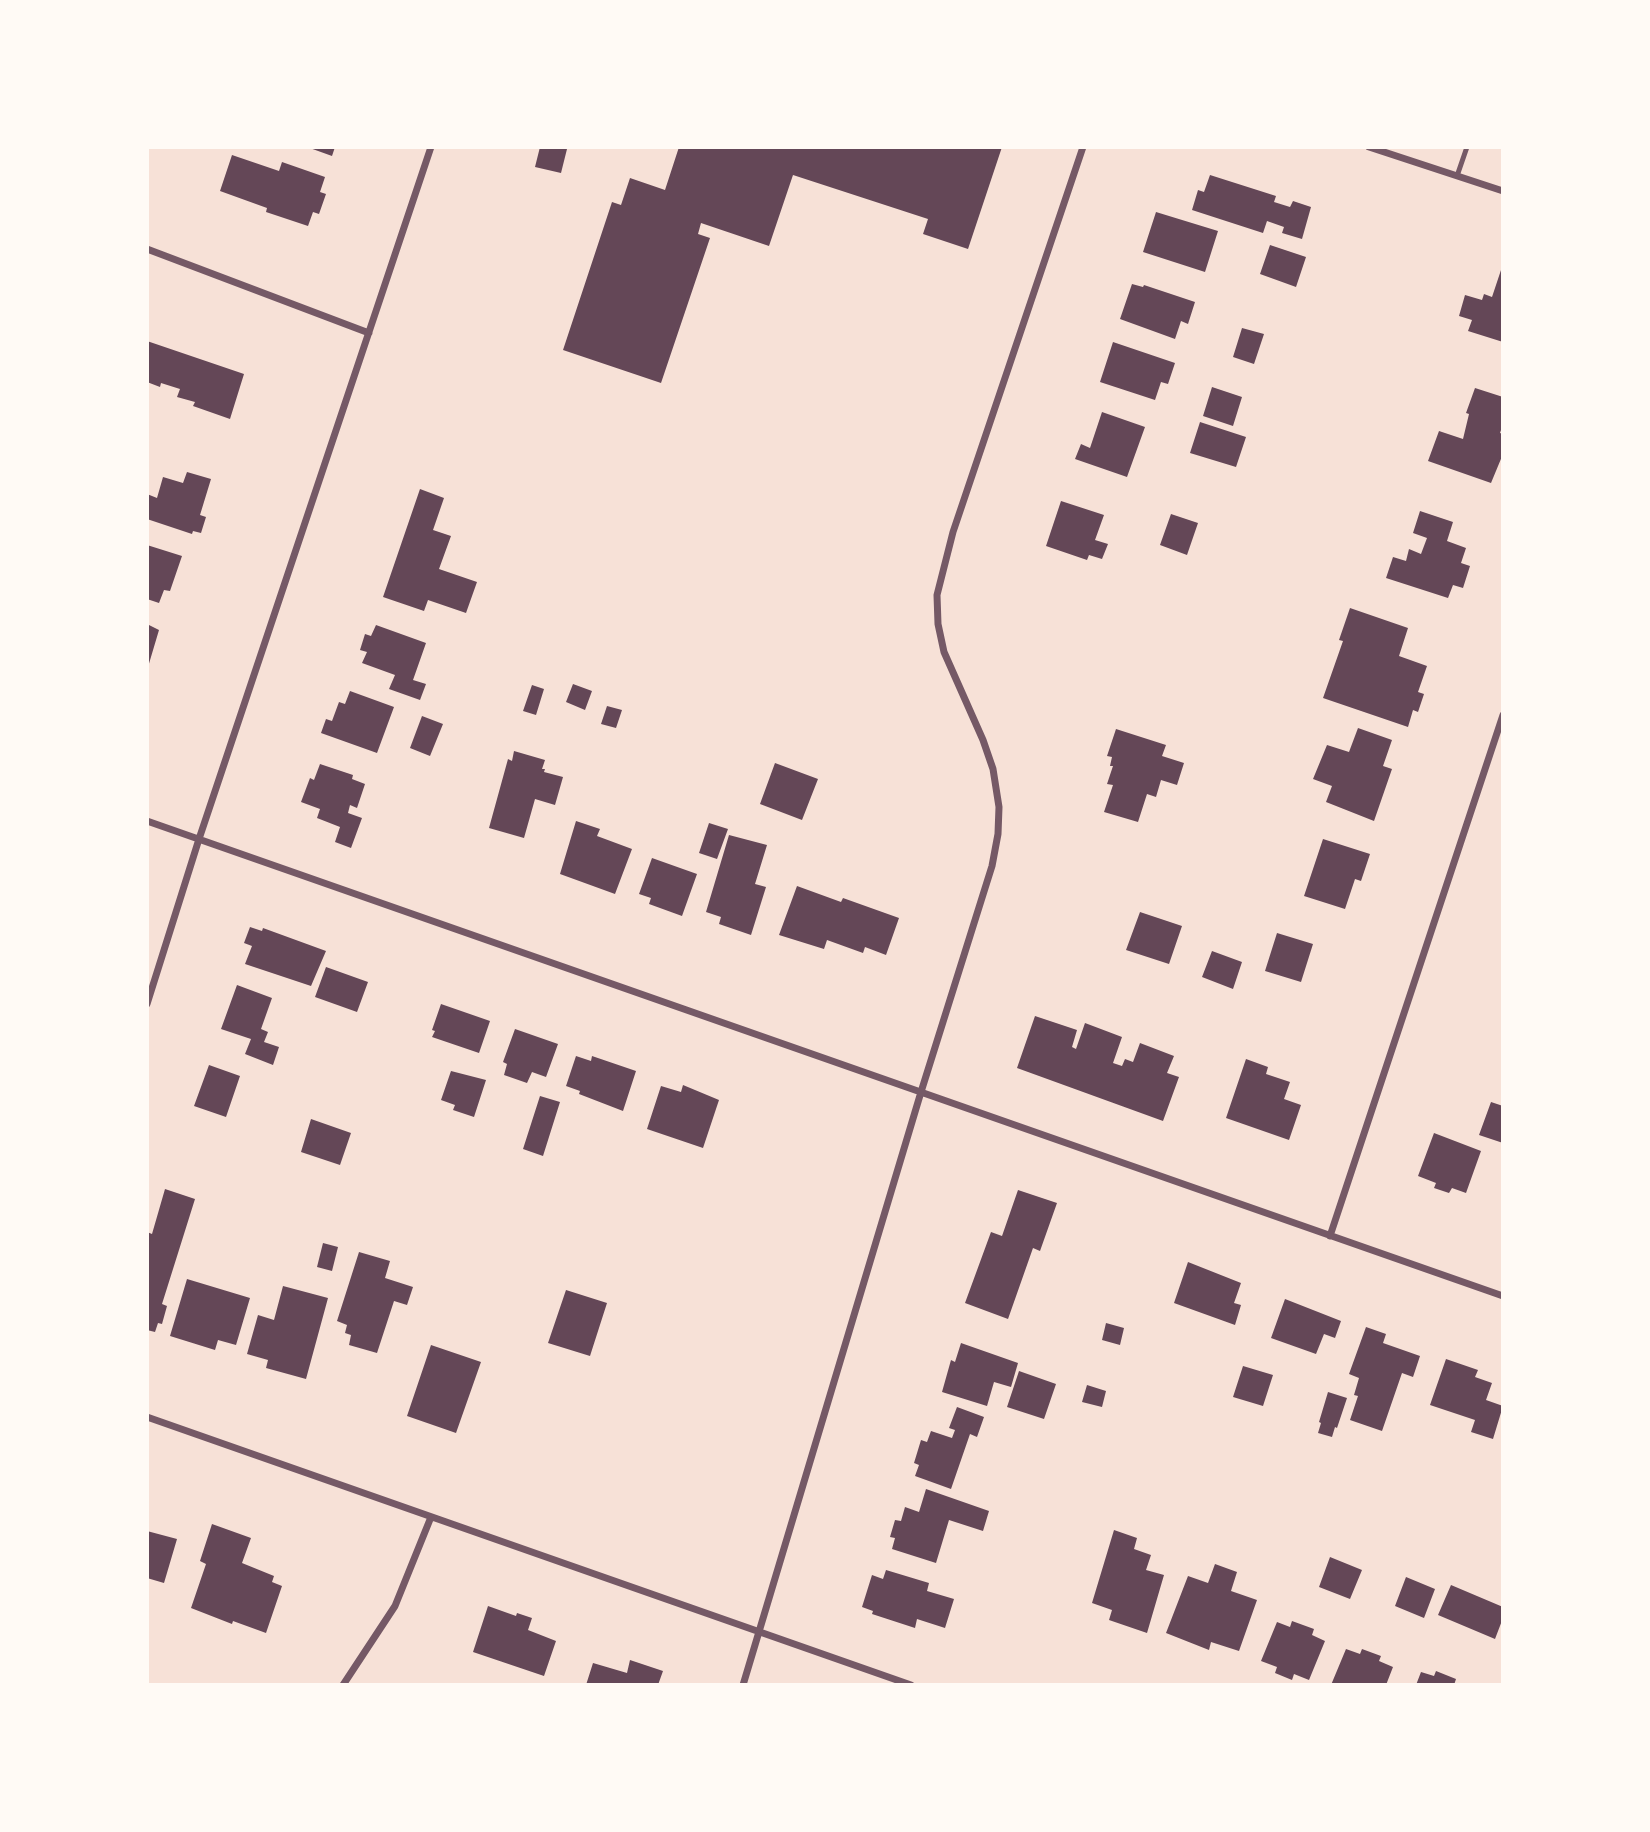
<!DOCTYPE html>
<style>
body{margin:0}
#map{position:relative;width:1650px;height:1832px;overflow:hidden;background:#f7e1d7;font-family:Spectral,serif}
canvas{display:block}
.frame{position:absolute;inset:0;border:149px solid #fffaf5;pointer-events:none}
</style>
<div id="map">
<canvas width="1650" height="1832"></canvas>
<div class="frame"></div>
</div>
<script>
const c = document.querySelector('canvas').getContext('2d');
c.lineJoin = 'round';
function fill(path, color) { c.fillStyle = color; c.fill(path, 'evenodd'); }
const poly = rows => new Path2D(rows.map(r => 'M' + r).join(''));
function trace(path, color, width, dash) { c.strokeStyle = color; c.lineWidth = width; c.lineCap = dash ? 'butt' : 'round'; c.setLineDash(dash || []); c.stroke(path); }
fill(poly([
 [307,147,335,147,332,156],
 [540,147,567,149,561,173,535,167],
 [679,147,1002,147,968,249,923,234,928,219,793,175,769,246,701,223,698,234,710,238,661,383,563,350,612,202,621,205,630,178,665,190],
 [232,155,279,171,282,162,325,177,320,192,326,194,319,214,313,212,308,226,266,212,267,208,220,191],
 [1210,175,1276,196,1274,202,1290,207,1293,201,1311,207,1302,239,1282,233,1284,227,1267,221,1263,233,1192,210,1198,190,1204,192],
 [1156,212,1218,231,1205,272,1143,252],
 [1270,245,1306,257,1296,287,1260,274],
 [1503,264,1503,342,1468,331,1472,320,1459,316,1465,295,1482,300,1484,294,1492,297],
 [1132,284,1143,287,1144,285,1195,302,1188,324,1181,321,1175,339,1120,319],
 [1242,328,1264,334,1254,364,1233,357],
 [147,341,244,374,230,419,193,406,195,402,177,397,180,389,161,383,160,387,147,382],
 [1113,342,1175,363,1168,384,1161,382,1155,400,1100,382],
 [1212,387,1242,397,1233,426,1203,416],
 [1475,388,1503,397,1503,424,1500,433,1503,434,1503,454,1491,483,1428,461,1439,431,1463,439,1469,414,1466,413],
 [1102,412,1145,427,1127,477,1075,459,1081,444,1090,448],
 [1200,422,1246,437,1236,467,1190,453],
 [187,472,211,479,200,515,206,517,201,533,193,531,192,534,147,519,147,494,157,498,163,477,183,483],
 [420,489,444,498,433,530,451,536,439,569,477,582,466,613,428,600,424,611,383,597],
 [1061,501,1104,515,1095,540,1108,544,1102,559,1089,555,1087,560,1046,546],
 [1420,511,1453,522,1447,541,1466,548,1461,563,1470,566,1463,588,1453,585,1448,598,1386,578,1393,557,1406,561,1409,549,1421,554,1427,538,1413,533],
 [1171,514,1198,523,1187,555,1160,545],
 [147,545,182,556,170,591,164,590,159,603,147,599],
 [1350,608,1408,628,1399,656,1427,666,1418,692,1424,694,1418,712,1413,710,1408,727,1323,698,1343,641,1339,640],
 [147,624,159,630,148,667,147,667],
 [376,625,426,643,413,680,426,684,420,700,389,689,395,675,362,663,367,652,360,650,365,634,371,636],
 [573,684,592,691,585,710,566,702],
 [532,685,544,689,536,715,523,711],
 [350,691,394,707,377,753,321,733,326,719,332,721,339,702,345,704],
 [607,706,622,710,616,728,601,724],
 [422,716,443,724,430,756,410,748],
 [1358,728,1392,740,1383,766,1392,769,1374,821,1326,802,1332,786,1313,779,1327,745,1349,752],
 [1116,729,1166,745,1162,756,1184,763,1177,785,1161,780,1156,797,1147,794,1138,822,1104,812,1113,785,1107,784,1113,766,1110,766,1112,757,1107,756],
 [514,751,545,760,542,769,545,769,544,772,563,777,555,805,535,799,524,838,489,828,508,759,512,761],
 [775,763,818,779,802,820,760,804],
 [320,764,353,775,352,779,365,784,357,808,350,805,348,813,362,818,351,848,335,842,340,827,317,818,320,809,301,802,310,778,314,780],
 [576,821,600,829,597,836,632,849,615,894,560,874],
 [709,823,728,829,717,859,699,853],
 [729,835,767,845,755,884,766,887,751,935,719,924,721,917,706,912],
 [1323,839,1370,854,1361,881,1355,879,1345,909,1304,896],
 [652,858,697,874,682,916,649,904,651,898,639,894],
 [797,886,841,902,843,898,899,918,886,955,865,947,863,953,827,940,824,949,779,935],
 [1140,912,1182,926,1169,964,1126,950],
 [250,927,262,931,263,928,326,951,311,986,245,964,252,946,244,943],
 [1277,933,1313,944,1301,982,1265,971],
 [1212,951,1242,962,1233,989,1202,977],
 [326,967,368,982,357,1012,315,997],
 [237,985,272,998,261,1029,268,1032,264,1042,279,1047,273,1065,245,1054,251,1039,221,1029],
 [441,1004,490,1021,479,1053,432,1037,435,1031,432,1030],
 [1035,1016,1077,1030,1072,1047,1076,1049,1085,1023,1122,1037,1113,1063,1122,1066,1125,1059,1133,1062,1140,1043,1174,1056,1167,1073,1179,1077,1163,1121,1017,1068],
 [515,1029,558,1044,546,1077,532,1072,527,1083,504,1075,507,1064,503,1062],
 [576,1056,591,1061,592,1056,636,1071,623,1111,579,1094,580,1091,566,1086],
 [1246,1059,1268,1067,1266,1074,1290,1082,1284,1099,1301,1105,1289,1140,1226,1118],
 [209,1065,240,1076,226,1117,194,1106],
 [451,1071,486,1080,474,1117,453,1110,455,1105,441,1100],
 [683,1085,719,1100,703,1148,647,1129,661,1086,681,1092],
 [540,1096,560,1102,543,1156,523,1149],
 [1491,1102,1503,1106,1503,1143,1479,1135],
 [311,1119,351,1133,340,1165,301,1152],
 [1434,1133,1481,1151,1466,1193,1452,1188,1449,1193,1434,1188,1436,1183,1418,1176],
 [165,1189,195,1199,162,1304,167,1306,162,1324,158,1323,155,1332,147,1330,147,1232,152,1234],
 [1018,1190,1057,1203,1040,1251,1033,1248,1008,1319,965,1303,991,1232,1002,1236],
 [323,1243,338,1247,332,1271,317,1267],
 [359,1252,390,1261,385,1278,413,1287,407,1305,394,1301,377,1353,349,1345,351,1335,345,1333,347,1325,337,1321],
 [1188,1262,1241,1283,1234,1303,1241,1305,1235,1325,1174,1303],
 [187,1279,250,1298,236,1345,218,1340,215,1350,170,1336],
 [283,1286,328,1298,306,1379,266,1368,268,1360,247,1354,258,1315,274,1320],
 [566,1290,607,1303,590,1356,548,1343],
 [1285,1299,1341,1321,1335,1338,1324,1334,1316,1354,1271,1338],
 [1106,1323,1124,1328,1120,1345,1102,1340],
 [1366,1327,1386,1334,1383,1343,1420,1356,1413,1377,1402,1373,1382,1431,1350,1420,1358,1396,1354,1395,1359,1378,1349,1374],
 [961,1343,1018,1363,1011,1387,994,1382,987,1406,942,1392,951,1360,955,1362],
 [431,1345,481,1362,456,1433,407,1416],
 [1446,1359,1478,1370,1475,1377,1492,1383,1486,1400,1503,1406,1493,1439,1471,1432,1475,1420,1430,1405],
 [1243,1366,1273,1375,1263,1406,1233,1397],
 [1019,1371,1056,1384,1044,1419,1007,1407],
 [1087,1385,1106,1391,1102,1407,1082,1402],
 [1328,1392,1347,1398,1337,1428,1335,1427,1332,1437,1318,1433,1321,1423,1319,1422],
 [957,1407,984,1417,977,1437,970,1434,951,1489,915,1476,919,1465,914,1463,921,1440,927,1442,931,1431,952,1438,955,1430,949,1428],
 [926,1489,989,1511,983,1531,949,1520,936,1563,892,1549,895,1538,890,1537,895,1520,901,1521,905,1507,919,1512],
 [212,1524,251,1538,242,1563,274,1576,272,1582,282,1586,266,1633,233,1621,232,1624,191,1608,206,1564,200,1561],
 [1114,1530,1137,1538,1134,1549,1151,1555,1146,1570,1164,1575,1147,1633,1109,1620,1112,1610,1092,1603],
 [147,1531,177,1539,164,1583,147,1578],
 [1330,1557,1362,1570,1350,1599,1319,1587],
 [1215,1564,1237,1572,1231,1591,1257,1600,1239,1651,1211,1642,1209,1650,1166,1633,1188,1576,1208,1583],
 [886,1570,929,1583,927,1591,954,1599,945,1628,917,1619,915,1628,872,1614,873,1611,862,1607,872,1575,883,1579],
 [1406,1577,1435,1589,1424,1618,1395,1606],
 [1451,1585,1503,1607,1503,1618,1495,1639,1438,1615],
 [488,1606,516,1616,517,1613,532,1618,528,1630,556,1641,544,1676,473,1652],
 [1292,1621,1314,1629,1312,1635,1325,1641,1309,1680,1294,1674,1292,1680,1275,1673,1277,1667,1261,1661,1277,1622,1290,1627],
 [1346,1649,1360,1654,1362,1649,1381,1656,1379,1661,1393,1667,1386,1685,1331,1685],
 [630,1660,663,1671,658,1685,586,1685,593,1663,627,1673],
 [1436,1671,1456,1679,1454,1685,1416,1685,1421,1672,1434,1676]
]), '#644757');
trace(poly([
 [1457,176,1467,147]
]), '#755966', 5);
trace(poly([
 [1369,147,1503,191],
 [147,249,369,333],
 [147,821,1503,1296],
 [147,1004,199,839,431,147],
 [1330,1236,1503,715],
 [147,1417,911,1685],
 [343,1685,395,1606,431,1517],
 [743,1685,921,1092,992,866,998,834,999,807,993,769,983,740,944,652,938,624,937,595,953,532,1083,147]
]), '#755966', 7);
</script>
